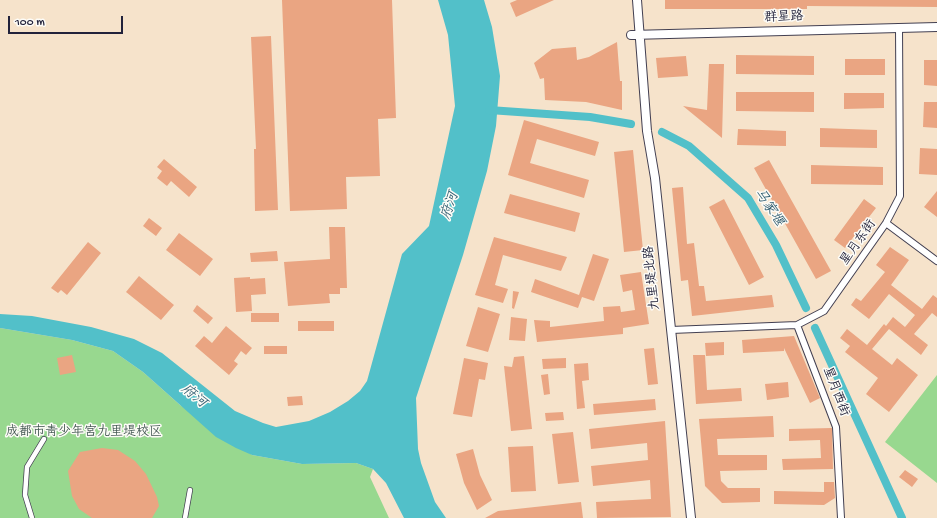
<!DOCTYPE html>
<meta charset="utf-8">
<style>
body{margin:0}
#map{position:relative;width:937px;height:518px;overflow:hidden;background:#f6e3cb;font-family:"Gochi Hand",sans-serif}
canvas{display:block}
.scale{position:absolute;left:8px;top:16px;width:115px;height:18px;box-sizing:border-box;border:2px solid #22223b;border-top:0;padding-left:5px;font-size:12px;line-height:14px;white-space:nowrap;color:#22223b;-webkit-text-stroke:3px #fdfcf7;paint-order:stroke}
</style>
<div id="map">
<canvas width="937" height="518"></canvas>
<div class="scale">100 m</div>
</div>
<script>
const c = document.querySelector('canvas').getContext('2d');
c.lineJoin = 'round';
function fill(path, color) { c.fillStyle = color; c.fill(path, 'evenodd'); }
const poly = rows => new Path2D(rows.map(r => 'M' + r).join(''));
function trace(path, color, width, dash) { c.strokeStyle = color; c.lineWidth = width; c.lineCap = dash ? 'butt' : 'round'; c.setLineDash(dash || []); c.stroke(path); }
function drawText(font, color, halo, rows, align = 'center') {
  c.font = font + ' "Gochi Hand","LXGW WenKai TC",sans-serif'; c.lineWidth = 3; c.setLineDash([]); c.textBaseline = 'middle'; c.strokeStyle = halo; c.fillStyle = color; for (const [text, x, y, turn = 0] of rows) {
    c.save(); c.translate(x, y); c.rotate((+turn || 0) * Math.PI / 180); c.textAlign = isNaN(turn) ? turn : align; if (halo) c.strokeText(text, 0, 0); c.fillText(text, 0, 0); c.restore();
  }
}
fill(poly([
 [0,328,72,340,113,351,143,372,180,405,252,455,302,464,356,463,373,469,370,477,389,518,0,518],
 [937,375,937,483,885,442]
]), '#98d88f');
fill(poly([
 [438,0,484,0,492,27,500,76,496,126,487,171,463,255,416,398,418,449,421,463,435,502,446,518,404,518,386,483,373,469,356,463,302,464,252,455,236,448,216,437,143,372,113,351,72,340,0,328,0,314,32,316,91,327,134,339,162,353,235,411,263,423,276,427,309,421,330,412,348,401,360,391,367,381,402,254,429,226,455,106,448,35]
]), '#52c0c9');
trace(poly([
 [489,110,590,117,631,124],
 [662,132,689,146,748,198,776,245,806,308],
 [815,328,902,518]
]), '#52c0c9', 8);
fill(poly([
 [282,0,392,0,396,118,378,119,380,176,346,177,347,209,290,211],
 [517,0,554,0,516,17,510,3],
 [665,0,937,0,937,7,807,6,807,9,665,9],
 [271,36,278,210,255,211,254,149,256,149,251,37],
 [617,42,620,81,622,81,622,110,586,102,545,100,544,78,540,79,534,63,552,49,576,47,577,60,589,57],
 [736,55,814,56,814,75,736,74],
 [686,56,688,76,658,78,656,58],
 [845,59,885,59,885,75,845,75],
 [924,60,937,60,937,86,924,85],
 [709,64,724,64,722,138,683,106,707,110],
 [736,92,814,92,814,112,736,111],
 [844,93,884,93,884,108,844,109],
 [924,102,937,102,937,128,923,127],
 [524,120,599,142,595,156,537,139,530,163,589,180,584,198,508,175],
 [820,128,877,130,877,148,820,147],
 [738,129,786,131,786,146,737,145],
 [920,148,937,149,937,175,919,174],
 [633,150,643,250,624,252,614,152],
 [164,159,197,187,189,197,171,181,167,186,157,178,162,171,157,167],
 [769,160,831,271,816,279,754,168],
 [811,165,883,167,883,185,811,184],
 [683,187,687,244,694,243,699,286,704,286,706,301,772,295,774,307,692,316,688,280,681,281,672,188],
 [937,191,937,217,924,207],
 [510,194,580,213,575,232,504,213],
 [724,199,764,277,749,285,709,207],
 [864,199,876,208,845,248,834,240],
 [149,218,162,228,156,236,143,226],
 [329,227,345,227,347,288,340,288,340,294,329,294,330,303,288,306,284,262,330,259],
 [179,233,213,259,200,276,166,250],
 [494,237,567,257,561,271,503,255,495,285,508,289,503,303,475,295],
 [88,242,101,253,67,295,61,290,58,293,51,288],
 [890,247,909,260,891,285,922,309,933,295,937,298,937,317,932,313,914,334,928,345,921,355,889,329,872,349,892,365,897,358,918,375,889,412,866,394,878,378,845,352,850,346,840,338,847,329,867,345,884,324,886,326,893,317,905,327,915,315,889,294,869,319,851,305,856,298,861,301,885,272,876,265],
 [277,251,278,261,251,262,250,253],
 [593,254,609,259,594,301,582,297,578,308,531,292,535,279,579,295],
 [641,272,649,324,623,328,623,334,537,342,534,320,550,321,550,327,604,321,603,307,620,306,621,312,635,310,632,290,623,292,620,275],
 [139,276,174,305,161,320,126,292],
 [250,277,250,279,265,278,266,294,251,295,252,311,236,312,234,278],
 [513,291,519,292,514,309,512,308],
 [197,305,213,318,208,324,193,311],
 [478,307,500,314,488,352,466,346],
 [251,313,279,313,279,322,251,322],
 [511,317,527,319,525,341,509,340],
 [298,321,334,321,334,331,298,331],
 [226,326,252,348,246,355,241,351,234,361,238,364,229,375,195,346,204,336,212,343],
 [794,336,820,398,810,403,784,348,784,351,743,353,742,340],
 [724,342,724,355,706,356,705,343],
 [264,346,287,346,287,354,264,354],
 [654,348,658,384,648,385,644,349],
 [72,355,76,372,60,375,57,358],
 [693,355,705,355,707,390,741,388,742,401,696,404],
 [524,356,532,429,511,431,504,366,512,367,514,357],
 [464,358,488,363,485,380,479,379,472,417,453,414],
 [566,358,566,368,543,369,542,359],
 [588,363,589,380,582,381,585,408,577,409,574,364],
 [548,374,550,394,544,395,541,375],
 [788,382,789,397,767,400,765,384],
 [302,396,303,405,288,406,287,397],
 [655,399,656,410,594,415,593,404],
 [563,412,564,420,546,421,545,413],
 [773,416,774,437,717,439,718,455,767,455,767,470,720,471,721,481,728,488,760,488,760,502,722,503,705,486,699,419],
 [665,421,671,517,597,518,596,502,651,499,650,480,593,486,591,466,648,460,647,443,591,449,589,429],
 [832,428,833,469,783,470,782,459,821,458,820,440,789,441,789,429],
 [573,432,579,482,558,484,552,434],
 [533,446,536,491,511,492,508,447],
 [102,448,118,450,135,461,146,474,157,497,159,506,152,518,92,518,79,509,72,496,68,471,80,452],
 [473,449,480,475,492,500,477,510,464,483,456,454],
 [905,470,918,479,912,487,899,477],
 [824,482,834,482,835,498,824,505,774,504,774,491,824,492],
 [581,502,583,518,485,518,498,511]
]), '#eaa582');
const pedestrian = poly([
 [32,518,25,495,27,467,44,439],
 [185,518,190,490]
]);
const minor = poly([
 [886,223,937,261],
 [797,325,836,427,841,518],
 [671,330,797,325,824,311,886,223,900,196,899,27]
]);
const tertiary = poly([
 [637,0,647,131,655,178,691,518],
 [631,35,937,27]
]);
trace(pedestrian, '#423f51', 6);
trace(minor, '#423f51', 8);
trace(tertiary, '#423f51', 10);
trace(pedestrian, '#fff', 4.5);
trace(minor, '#fff', 6);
trace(tertiary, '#fff', 8);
drawText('13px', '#22223b', '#fdfcf7', [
 ["群星路",784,18,-2],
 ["星月东街",859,243,-55],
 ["九里堤北路",653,278,-96],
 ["星月西街",835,392,69]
]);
drawText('13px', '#455954', '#fdfcf7', [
 ["成都市青少年宫九里堤校区",84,433]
]);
drawText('italic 14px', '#356174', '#fdfcf7', [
 ["府河",451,206,-71],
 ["马家堰",768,208,56],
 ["府河",193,397,39]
]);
</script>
